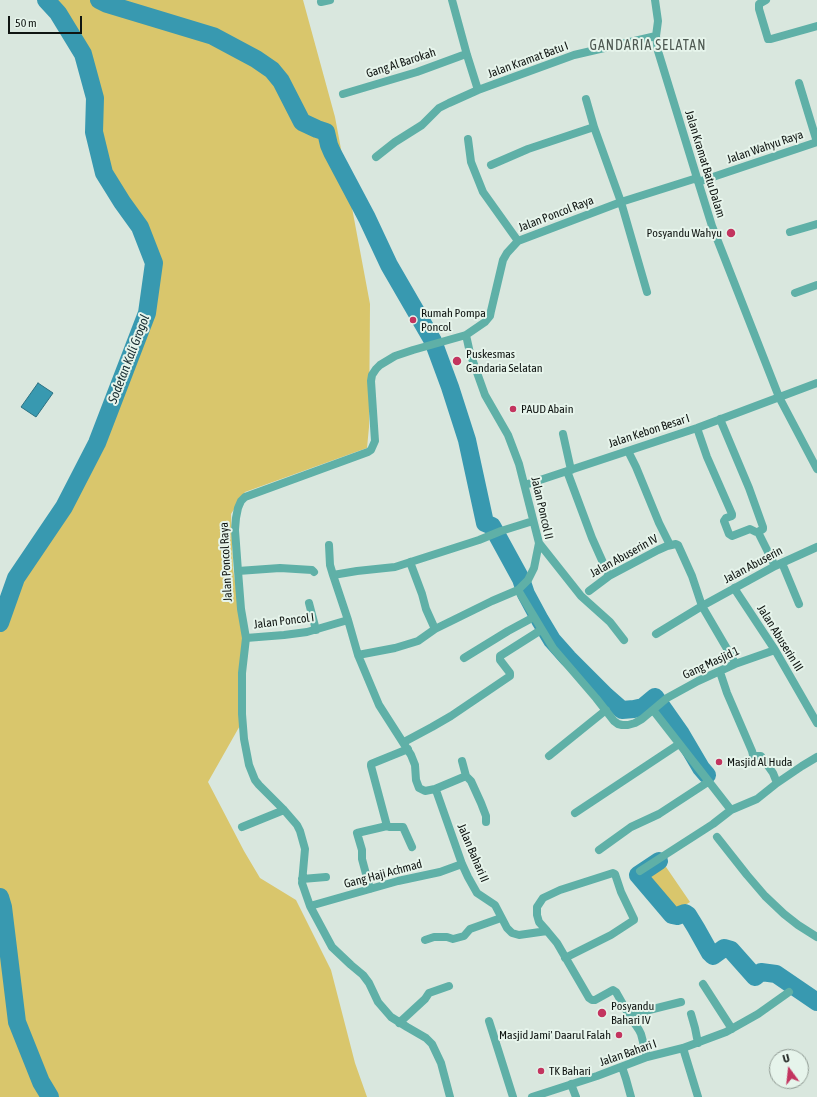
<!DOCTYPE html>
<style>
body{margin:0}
#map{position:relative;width:817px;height:1097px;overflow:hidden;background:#d9e7de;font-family:"Asap Condensed",sans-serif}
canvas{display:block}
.north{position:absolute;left:769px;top:1049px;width:40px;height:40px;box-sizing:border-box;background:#e6f4eb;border:1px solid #909b94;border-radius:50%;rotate:345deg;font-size:11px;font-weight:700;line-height:16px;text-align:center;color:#101512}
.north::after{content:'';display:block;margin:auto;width:14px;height:18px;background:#c3345f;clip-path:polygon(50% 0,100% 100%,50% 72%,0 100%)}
.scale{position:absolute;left:8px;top:16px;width:74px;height:18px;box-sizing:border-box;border:2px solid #101512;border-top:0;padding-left:5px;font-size:12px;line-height:14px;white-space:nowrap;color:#101512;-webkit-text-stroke:3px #e6f4eb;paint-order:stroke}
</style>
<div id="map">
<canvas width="817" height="1097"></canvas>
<div class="north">U</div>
<div class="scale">50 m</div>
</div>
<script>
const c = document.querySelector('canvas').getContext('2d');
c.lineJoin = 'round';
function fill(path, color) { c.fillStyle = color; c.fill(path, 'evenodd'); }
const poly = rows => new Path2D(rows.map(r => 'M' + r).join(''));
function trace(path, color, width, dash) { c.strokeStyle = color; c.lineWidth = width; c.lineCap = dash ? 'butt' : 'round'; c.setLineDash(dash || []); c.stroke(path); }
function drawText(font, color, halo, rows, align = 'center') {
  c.font = font + ' "Asap Condensed",sans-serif'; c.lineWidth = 4; c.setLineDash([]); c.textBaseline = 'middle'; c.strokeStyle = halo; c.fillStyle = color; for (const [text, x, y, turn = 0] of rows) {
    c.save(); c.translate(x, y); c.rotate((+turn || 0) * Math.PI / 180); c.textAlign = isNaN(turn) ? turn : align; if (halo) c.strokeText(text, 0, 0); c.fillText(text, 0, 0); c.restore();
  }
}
fill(poly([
 [46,0,303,0,335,117,370,304,369,427,367,448,245,492,231,514,233,569,243,629,242,722,208,782,244,851,260,878,296,900,331,970,355,1063,367,1097,0,1097,0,623,16,578,64,507,97,443,147,313,154,263,140,227,122,202,104,173,94,132,95,98,83,54,58,13],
 [664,864,690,902,674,912,649,874]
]), '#d9c66c');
const water = poly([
 [38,383,53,393,36,417,21,407,38,383]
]);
fill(water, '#3899b0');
trace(water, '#2c7181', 1);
trace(poly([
 [99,0,107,4,213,36,256,59,272,70,281,81,302,122,317,129,326,132,329,145,332,152,367,218,389,265,433,341,450,387,467,440,485,523,492,526,521,579,526,594,540,620,552,640,568,658,606,696,622,710,634,709,643,707,655,697,681,734,701,768,707,775],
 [0,623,16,578,64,507,97,443,147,313,154,263,140,227,122,202,104,173,94,132,95,98,83,54,58,13,46,0],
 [659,861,638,875,672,915,677,916,685,913,688,915,696,928,710,953,713,956,724,948,731,950,755,977,761,972,776,974,817,1002],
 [0,897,3,907,17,1022,41,1082,50,1097]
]), '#3899b0', 18);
trace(poly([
 [452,0,467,55,478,90],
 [655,0,658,21,656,36,658,51,697,178,712,226,779,397,817,469],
 [766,0,759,4,759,9,768,39,771,39,817,26],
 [321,2,330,0],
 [799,83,817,142],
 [343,94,417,72,466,54],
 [586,99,594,127,621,202,647,292],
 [468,139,471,162,483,192,518,241],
 [376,157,395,142,422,125,439,108,449,103,478,90,574,55,656,36],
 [491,165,528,149,594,127],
 [698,182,817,142],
 [790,232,817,224],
 [795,293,817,285],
 [720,419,749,488,763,527,763,529,758,532],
 [697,428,707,457,732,514,732,516,726,518,724,521,729,534,732,536,750,529,756,532,758,532,775,566],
 [563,434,571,470],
 [628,451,636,467,659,523,670,545],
 [567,471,592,538,609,576],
 [525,485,697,428,817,383],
 [539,543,581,596,610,622,624,640],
 [329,545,330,565,333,575,348,620,358,655,379,705,411,755,415,765,416,780,419,788,425,791,435,789,437,793,462,864,468,877,477,893,495,905,507,928,512,933,519,935,547,931,557,943,589,998,592,1000,595,1000,613,990,616,992,629,1015,639,1030,641,1034,647,1057],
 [410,562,422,594,426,609,435,629],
 [782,563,799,604],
 [238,571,280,568,312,570,314,572],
 [333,575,357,571,395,567,479,540,501,531,533,521],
 [734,588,775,650,817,723],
 [518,590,553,648,596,698,614,721,618,724,622,725,628,725,635,723,642,719,667,698,698,681,735,664,775,650],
 [589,591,609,576,658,550,667,546,676,544,678,545,692,576,702,606,733,659],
 [309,603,316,630],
 [656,634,702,606,775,566,817,547],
 [246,638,284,635,307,632,348,620],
 [358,655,395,648,418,641,435,629,492,601,518,590,528,580,534,568,539,543,519,464,508,435,485,395,470,353,466,335],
 [464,658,508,631,534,617],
 [653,710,731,810,757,799,777,783,773,773,761,756,754,756,753,755,752,751,727,693,720,672],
 [404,742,432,727,451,716,510,676,510,673,500,660,500,656,541,630],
 [408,749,371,764,371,766,387,826,389,827,403,827,412,847],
 [549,756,606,710],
 [466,776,471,781,481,803,486,816,486,822],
 [777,783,802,766,817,757],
 [435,789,466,776,462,761],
 [575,813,679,744],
 [242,827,284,810],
 [717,837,747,875,765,896,784,914,798,925,817,937],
 [599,850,631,827,659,814,708,782],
 [640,871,713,824,731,810],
 [302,879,326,877],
 [370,889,362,859,362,850,357,833,387,826],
 [310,906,398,881,440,872,462,864],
 [547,931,539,922,537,915,537,907,543,898,560,890,613,873,615,874,621,892,634,919,634,920,611,935,565,958],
 [425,940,434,937,447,937,453,939,464,936,470,929,501,918],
 [703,984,732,1029],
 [691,1014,695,1028,698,1043],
 [629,1015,681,1002],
 [489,1021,513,1097],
 [399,1023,425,999,429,993,449,986],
 [683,1048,698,1097],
 [622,1067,626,1079,631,1097],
 [571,1084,576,1097],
 [450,1097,441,1063,432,1044,426,1038,407,1027,391,1017,378,1002,369,983,363,975,351,965,332,947,310,906,302,883,305,849,300,831,297,825,284,810,259,785,255,780,249,765,244,739,242,714,242,673,246,638,241,609,238,571,235,530,236,518,238,508,241,501,245,497,368,452,371,450,375,441,371,381,372,375,376,369,380,365,395,356,413,350,466,335,485,322,490,316,491,311,503,260,507,253,518,241,621,202,697,178],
 [532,1097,597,1076,647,1057,683,1048,726,1032,758,1014,789,992]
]), '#5fb0a7', 8);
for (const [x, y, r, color] of [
 [731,233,5,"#c3345f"],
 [413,320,4,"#c3345f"],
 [457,361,5,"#c3345f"],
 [513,409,4,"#c3345f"],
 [719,762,4,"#c3345f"],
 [602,1013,5,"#c3345f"],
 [619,1035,4,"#c3345f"],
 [541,1071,4,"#c3345f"]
]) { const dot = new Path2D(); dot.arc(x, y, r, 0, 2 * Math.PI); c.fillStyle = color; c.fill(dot); trace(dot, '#e6f4eb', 1.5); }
drawText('12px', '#101512', '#e6f4eb', [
 ["Jalan Kramat Batu I",528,60,-20],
 ["Gang Al Barokah",401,63,-18],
 ["Jalan Wahyu Raya",765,147,-19],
 ["Jalan Kramat Batu Dalam",705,164,73],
 ["Jalan Poncol Raya",556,214,-21],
 ["Jalan Kebon Besar I",649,431,-18],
 ["Jalan Poncol II",542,508,77],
 ["Jalan Abuserin IV",624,556,-29],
 ["Jalan Poncol Raya",226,562,-93],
 ["Jalan Abuserin",753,565,-28],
 ["Jalan Poncol I",284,621,-7],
 ["Jalan Abuserin III",780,638,58],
 ["Gang Masjid 1",711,663,-25],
 ["Jalan Bahari II",473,853,67],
 ["Gang Haji Achmad",383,874,-15],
 ["Jalan Bahari I",628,1053,-19]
]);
drawText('12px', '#101512', '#e6f4eb', [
 ["Posyandu Wahyu",722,233,"right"],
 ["Rumah Pompa",421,313],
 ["Poncol",421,327],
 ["Puskesmas",466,354],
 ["Gandaria Selatan",466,368],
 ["PAUD Abain",521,409],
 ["Masjid Al Huda",727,762],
 ["Posyandu",611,1006],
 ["Bahari IV",611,1020],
 ["Masjid Jami' Daarul Falah",611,1035,"right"],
 ["TK Bahari",549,1071]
], 'left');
drawText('italic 13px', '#172d32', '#e6f4eb', [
 ["Sodetan Kali Grogol",129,359,-69]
]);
c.letterSpacing = '1px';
drawText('14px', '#4e5952', '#e6f4eb', [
 ["GANDARIA SELATAN",648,46]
]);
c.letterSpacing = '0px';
</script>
